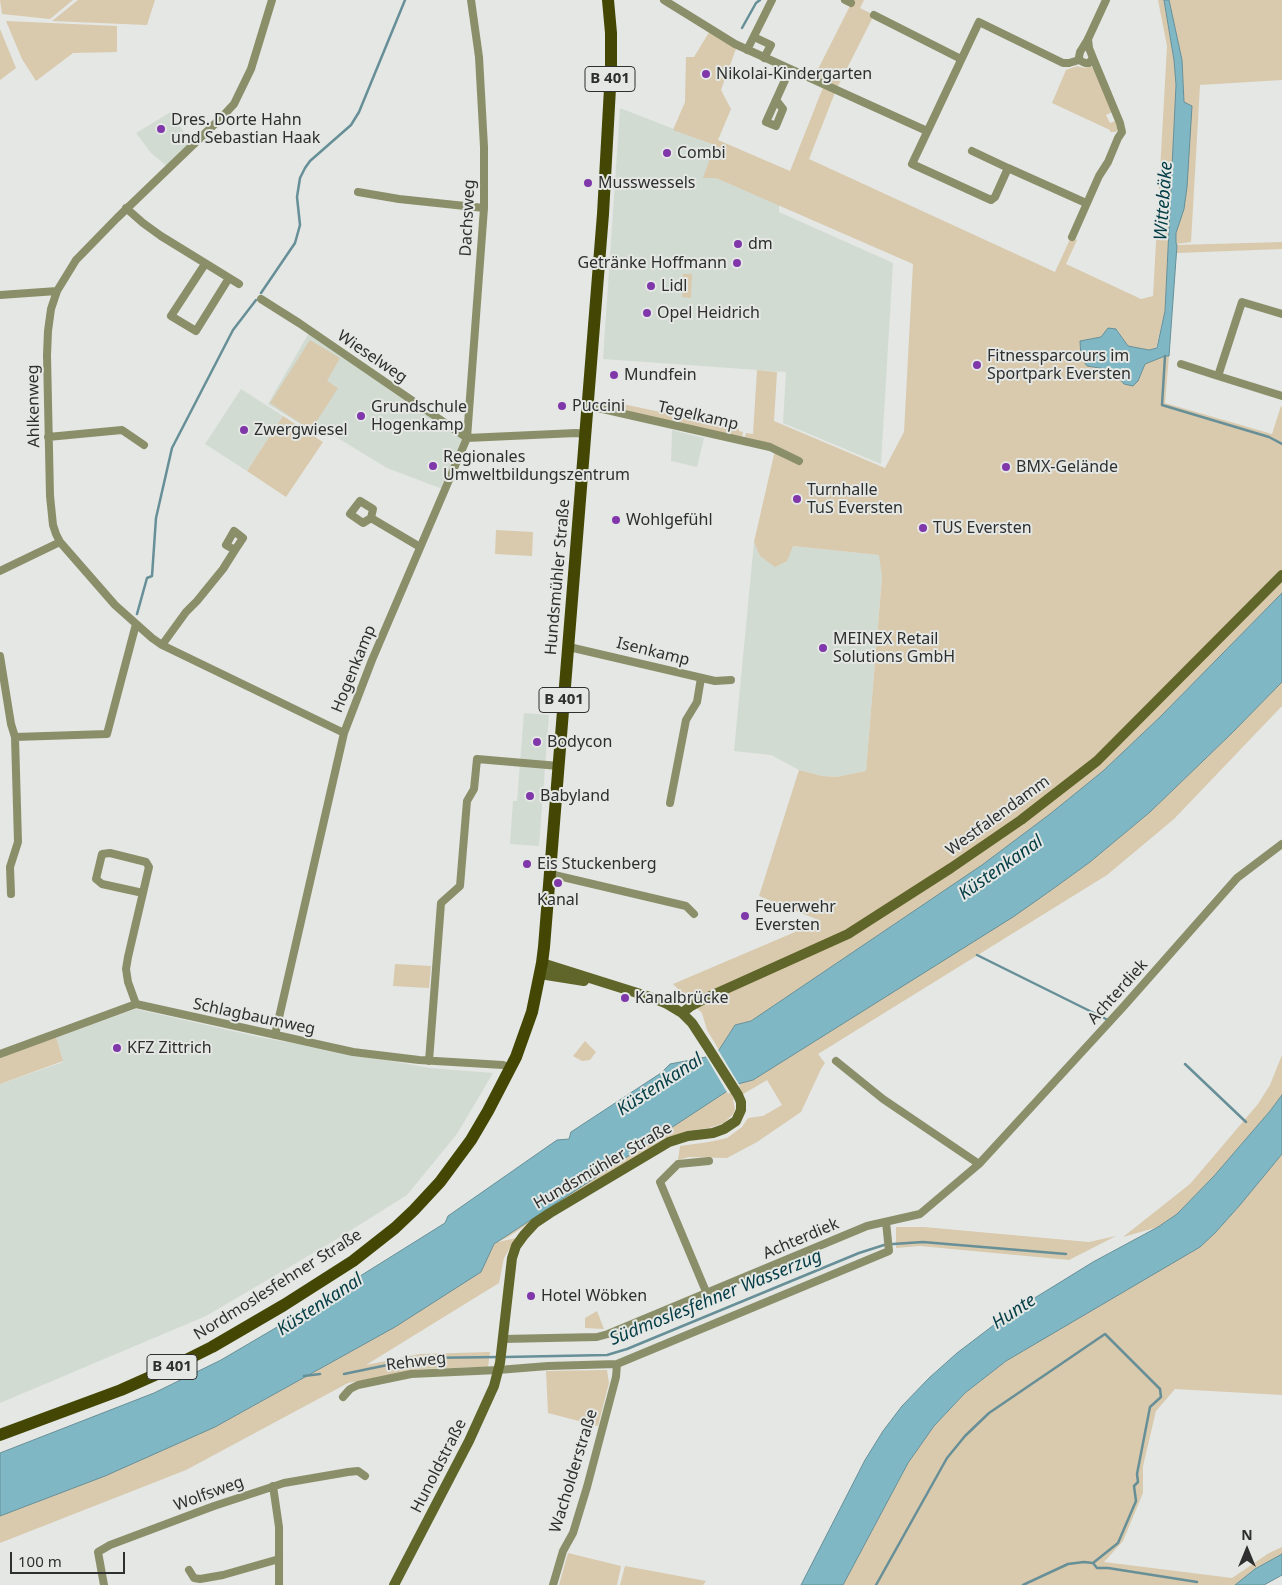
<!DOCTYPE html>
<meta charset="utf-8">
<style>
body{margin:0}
#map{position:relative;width:1282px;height:1585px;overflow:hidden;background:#e4e7e4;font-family:"Noto Sans",sans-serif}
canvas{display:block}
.north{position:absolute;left:1222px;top:1525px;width:50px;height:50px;-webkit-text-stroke:4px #e4e7e4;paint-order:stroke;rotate:0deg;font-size:14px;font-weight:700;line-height:20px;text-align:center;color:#2e2f2e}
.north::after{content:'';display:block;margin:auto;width:18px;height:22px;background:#2e2f2e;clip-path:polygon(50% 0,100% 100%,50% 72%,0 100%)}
.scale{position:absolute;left:10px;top:1552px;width:115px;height:22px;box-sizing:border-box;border:2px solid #2e2f2e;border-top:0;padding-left:6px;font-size:15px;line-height:18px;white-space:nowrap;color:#2e2f2e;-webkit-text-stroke:4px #e4e7e4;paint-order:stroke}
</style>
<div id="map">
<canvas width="1282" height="1585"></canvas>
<div class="north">N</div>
<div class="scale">100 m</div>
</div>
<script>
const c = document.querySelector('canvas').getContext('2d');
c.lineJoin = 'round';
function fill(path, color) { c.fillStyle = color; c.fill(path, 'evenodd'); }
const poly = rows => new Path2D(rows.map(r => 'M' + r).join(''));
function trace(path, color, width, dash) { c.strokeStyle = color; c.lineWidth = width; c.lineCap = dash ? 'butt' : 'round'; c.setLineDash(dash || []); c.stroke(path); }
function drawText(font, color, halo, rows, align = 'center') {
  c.font = font + ' "Noto Sans",sans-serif'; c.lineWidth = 4; c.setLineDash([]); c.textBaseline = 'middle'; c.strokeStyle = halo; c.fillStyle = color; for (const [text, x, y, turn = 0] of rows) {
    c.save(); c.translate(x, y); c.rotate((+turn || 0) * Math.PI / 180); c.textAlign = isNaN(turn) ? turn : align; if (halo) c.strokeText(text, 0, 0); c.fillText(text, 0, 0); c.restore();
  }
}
fill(poly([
 [620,108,715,145,704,178,716,178,779,205,779,212,893,263,881,464,783,423,786,372,603,359],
 [171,112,192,145,168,167,151,153,136,133],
 [310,331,467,438,445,490,387,468,323,429,318,435,268,404],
 [241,389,283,416,247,471,205,444],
 [672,430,704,438,697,467,671,461],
 [754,542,760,556,793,546,880,555,882,576,866,771,836,777,822,776,799,770,771,755,734,751],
 [524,713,549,715,539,846,510,844,513,801,517,801],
 [136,1009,259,1037,430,1068,493,1073,457,1134,407,1195,332,1242,206,1316,0,1403,0,1084,63,1062,56,1037]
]), '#d2dbd2');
fill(poly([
 [0,0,73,0,50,19,2,14],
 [78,0,155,0,147,25,52,21],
 [845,0,864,0,860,8,874,15,836,90,809,159,1055,272,1071,237,1077,240,1066,264,1141,299,1153,296,1167,46,1158,0,1164,0,1174,60,1176,85,1165,311,1156,348,1149,350,1128,346,1117,329,1101,337,1081,341,1087,366,1112,370,1124,384,1138,381,1145,364,1165,356,1169,356,1165,403,1272,434,1281,406,1282,407,1282,593,1160,717,1103,771,1050,814,982,865,751,1021,735,1025,719,1050,707,1030,702,1013,673,984,821,921,759,896,799,770,822,776,836,777,866,771,882,577,879,555,793,546,787,561,775,567,760,556,754,542,776,446,745,437,746,433,753,434,757,370,777,372,774,421,885,468,904,432,913,264,716,178,703,178,715,145,673,130,685,102,686,57,694,57,711,29,737,46,721,90,731,109,718,140,790,171,824,85,813,79,851,4],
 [1169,0,1282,0,1282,80,1200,85,1191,242,1176,244,1176,233,1184,209,1184,102,1182,60],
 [6,21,117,26,117,52,73,53,36,81,22,59],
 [0,29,16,68,0,80],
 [1077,66,1084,68,1090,66,1095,69,1112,112,1106,115,1110,123,1115,121,1119,126,1116,132,1110,132,1110,130,1052,103,1066,70],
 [1282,242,1282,249,1177,253,1177,245],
 [683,274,692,274,691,298,682,297],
 [310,340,340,358,327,381,338,388,311,430,270,403],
 [609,401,739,429,739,431,743,432,742,437,609,407],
 [283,416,323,442,286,497,247,471],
 [496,530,533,532,532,556,495,554],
 [1282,682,1282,706,1174,819,1107,875,818,1054,825,1063,821,1069,801,1112,757,1142,727,1158,689,1157,678,1160,680,1146,709,1142,727,1138,742,1127,748,1118,763,1116,782,1105,767,1080,733,1100,735,1109,733,1114,724,1123,709,1128,687,1131,549,1210,508,1237,498,1242,516,1238,504,1258,499,1283,366,1365,420,1354,490,1352,488,1367,421,1369,348,1383,186,1470,0,1543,0,1516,83,1484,215,1427,305,1377,481,1271,494,1244,693,1113,739,1084,753,1080,1050,891,1090,862,1150,812,1231,734],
 [395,964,431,966,429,988,393,986],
 [56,1037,63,1061,0,1084,0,1057],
 [585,1041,596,1052,590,1060,582,1061,573,1056],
 [1282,1055,1282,1095,1270,1111,1214,1176,1177,1214,1158,1227,1123,1237,1190,1184,1258,1104,1270,1085],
 [1282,1154,1282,1395,1175,1389,1156,1411,1143,1466,1143,1493,1123,1541,1104,1562,1232,1578,1269,1553,1282,1547,1282,1554,1255,1569,1235,1585,843,1585,908,1463,934,1426,965,1393,1006,1361,1215,1233,1240,1205],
 [896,1227,924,1227,1089,1242,1116,1236,1069,1260,920,1246,896,1248],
 [597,1311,604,1329,585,1328,585,1318],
 [607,1370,609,1383,598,1426,548,1413,546,1371],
 [568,1553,621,1566,617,1585,559,1585],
 [625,1566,706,1581,703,1585,620,1585]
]), '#d9c9ad');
const water = poly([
 [1164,0,1169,0,1182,60,1184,102,1192,106,1187,187,1184,209,1176,233,1176,243,1177,245,1169,356,1165,356,1145,364,1138,381,1133,386,1124,384,1112,370,1087,366,1081,358,1080,341,1101,337,1108,328,1116,329,1128,346,1149,350,1157,348,1165,311,1176,85,1174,60,1164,0],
 [1282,593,1282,682,1231,734,1150,812,1090,862,1050,891,1013,917,753,1080,738,1084,494,1244,481,1272,395,1327,215,1427,105,1476,0,1516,0,1453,154,1393,221,1360,301,1313,445,1223,448,1216,557,1140,569,1139,571,1132,661,1073,670,1064,706,1057,719,1050,735,1025,751,1021,982,865,1050,814,1103,771,1160,717,1282,593],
 [1282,1095,1282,1154,1240,1205,1215,1233,1200,1247,1006,1361,965,1393,934,1426,908,1463,843,1585,801,1585,865,1460,883,1431,902,1406,929,1378,957,1353,1007,1315,1093,1262,1158,1227,1177,1214,1214,1176,1270,1111,1282,1095],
 [1282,1554,1282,1575,1264,1585,1235,1585,1255,1569,1282,1554]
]);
fill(water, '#7fb8c4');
trace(water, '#678f97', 1);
fill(poly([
 [717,1048,740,1086,728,1094,705,1055]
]), '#e4e7e4');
trace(poly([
 [742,28,756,3,760,0],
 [261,293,295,243,300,225,297,197,300,178,305,168,310,161,351,125,359,112,405,0],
 [1165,356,1162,405,1269,437,1282,444],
 [137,614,147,578,152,576,156,518,172,448,233,330,256,300],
 [977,955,1108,1020],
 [1185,1064,1246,1122],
 [893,1244,923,1242,1066,1254],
 [505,1357,607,1355,627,1349,859,1253,884,1245],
 [344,1374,421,1358,499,1357],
 [304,1376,320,1374],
 [876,1585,947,1458,965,1436,989,1413,1105,1334,1160,1389,1161,1397,1150,1407,1137,1474,1138,1482,1134,1486,1136,1501,1118,1543,1093,1563],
 [1023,1585,1068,1564,1084,1562,1093,1563,1097,1568,1108,1568,1197,1582]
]), '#678f97', 2.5);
trace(poly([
 [272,0,251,69,234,104,221,118,117,218,76,260,57,291,51,309,48,331,47,355,50,496,53,525,56,534,60,542,115,605,152,638,162,645,344,733],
 [664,0,735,44,927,131],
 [845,0,851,3],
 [874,15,961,59],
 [754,37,771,45,764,58],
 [1088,39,1089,48,1093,58,1089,63,1085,63,1079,60,1079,57,1080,52,1088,39,1106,0],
 [747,50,772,0],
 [776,100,783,109,776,126,766,122,790,69],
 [972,151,1008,168,995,197,991,200,912,164,979,22,1063,63,1069,63,1079,60],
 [1008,168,1086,203],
 [358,192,399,199,484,208],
 [126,208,143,223,161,236,239,284],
 [1072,237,1099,176,1108,162,1118,138,1122,132,1120,123,1093,58],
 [205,264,171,316,196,331,229,278],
 [0,295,57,291],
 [261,299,299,323,467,438],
 [1282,314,1242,302,1218,376,1282,396],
 [1181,364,1218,376],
 [588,407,598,408,770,447,799,461],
 [48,437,122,430,144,445],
 [467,438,484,208,484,147,479,57,471,0],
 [371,518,363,523,350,514,360,501,373,509,371,518,420,547],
 [0,571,60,542],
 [162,645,186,612,197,601,223,569,235,550,226,545,234,531,243,538,235,550],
 [569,647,715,681,731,680],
 [0,656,11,724,15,737,18,842,10,867,11,894],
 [15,737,107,734,136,624],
 [670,803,686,720,697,702,701,678],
 [550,874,686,906,694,914],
 [136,1004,128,982,126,969,128,957,149,867,146,862,110,853,102,854,96,879,102,884,143,893],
 [275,1035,344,733,372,660,467,438,576,433,585,434],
 [0,1054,136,1004,353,1052,419,1060,503,1065,511,1068],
 [429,1061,441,903,460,886,467,801,474,789,477,759,559,766],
 [836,1061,883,1099,979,1164],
 [707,1294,660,1182,678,1164,709,1161],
 [503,1339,597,1337,608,1334,867,1226,920,1214,979,1164,1124,1006,1237,878,1282,844],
 [343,1397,350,1389,358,1385,411,1374,498,1370,548,1366,617,1364,889,1251,886,1222],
 [273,1486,279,1527,279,1585],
 [189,1570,194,1578,200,1579,223,1575,279,1559],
 [104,1585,98,1552,110,1545,214,1506,284,1483,348,1472,358,1471,365,1476],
 [553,1585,563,1551,573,1533,587,1487,616,1377,617,1364]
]), '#8b8f69', 8);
trace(poly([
 [540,974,584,981],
 [682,1013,691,1006,706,998,848,934,951,868,1021,820,1097,761,1282,575],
 [394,1585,469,1441,494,1386,500,1363,512,1258,516,1246,524,1235,535,1223,550,1213,669,1142,688,1136,713,1133,724,1129,736,1121,741,1110,741,1102,738,1095,707,1046,692,1023,682,1013,667,1004,650,997,542,963]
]), '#606529', 10);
trace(poly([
 [0,1435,121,1390,166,1370,212,1347,284,1305,353,1261,395,1228,414,1210,440,1182,471,1140,488,1111,516,1057,532,1012,542,963,544,947,603,214,611,70,611,33,608,0]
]), '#434703', 12);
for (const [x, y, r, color] of [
 [706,74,5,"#7f37aa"],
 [161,129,5,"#7f37aa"],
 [667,153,5,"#7f37aa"],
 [588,183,5,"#7f37aa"],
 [738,244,5,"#7f37aa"],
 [737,263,5,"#7f37aa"],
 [651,286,5,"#7f37aa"],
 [647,313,5,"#7f37aa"],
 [977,365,5,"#7f37aa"],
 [614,375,5,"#7f37aa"],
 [562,406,5,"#7f37aa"],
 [361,416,5,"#7f37aa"],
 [244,430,5,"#7f37aa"],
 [433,466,5,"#7f37aa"],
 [1006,467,5,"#7f37aa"],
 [797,499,5,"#7f37aa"],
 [616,520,5,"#7f37aa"],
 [923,528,5,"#7f37aa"],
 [823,648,5,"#7f37aa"],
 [537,742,5,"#7f37aa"],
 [530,796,5,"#7f37aa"],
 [527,864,5,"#7f37aa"],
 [558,883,5,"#7f37aa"],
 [745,916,5,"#7f37aa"],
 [625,998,5,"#7f37aa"],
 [117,1048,5,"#7f37aa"],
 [531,1296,5,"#7f37aa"]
]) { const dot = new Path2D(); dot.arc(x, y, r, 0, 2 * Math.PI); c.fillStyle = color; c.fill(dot); trace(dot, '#e4e7e4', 2); }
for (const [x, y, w] of [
 [610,79,50],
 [564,700,50],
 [172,1367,50]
]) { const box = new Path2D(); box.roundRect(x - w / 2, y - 12.5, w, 25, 4); c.fillStyle = '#e4e7e4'; c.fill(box); trace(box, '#2e2f2e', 1); }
drawText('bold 15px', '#2e2f2e', null, [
 ["B 401",610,79],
 ["B 401",564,700],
 ["B 401",172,1367]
]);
drawText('16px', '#2e2f2e', '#e4e7e4', [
 ["Nikolai-Kindergarten",716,74],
 ["Dres. Dorte Hahn",171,120],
 ["und Sebastian Haak",171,138],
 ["Combi",677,153],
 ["Musswessels",598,183],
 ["dm",748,244],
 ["Getränke Hoffmann",727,263,"right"],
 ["Lidl",661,286],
 ["Opel Heidrich",657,313],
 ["Fitnessparcours im",987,356],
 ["Sportpark Eversten",987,374],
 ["Mundfein",624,375],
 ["Puccini",572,406],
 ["Grundschule",371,407],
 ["Hogenkamp",371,425],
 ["Zwergwiesel",254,430],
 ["Regionales",443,457],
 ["Umweltbildungszentrum",443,475],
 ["BMX-Gelände",1016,467],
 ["Turnhalle",807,490],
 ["TuS Eversten",807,508],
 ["Wohlgefühl",626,520],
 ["TUS Eversten",933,528],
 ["MEINEX Retail",833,639],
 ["Solutions GmbH",833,657],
 ["Bodycon",547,742],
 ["Babyland",540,796],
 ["Eis Stuckenberg",537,864],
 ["Kanal",558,900,"center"],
 ["Feuerwehr",755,907],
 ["Eversten",755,925],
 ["Kanalbrücke",635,998],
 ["KFZ Zittrich",127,1048],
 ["Hotel Wöbken",541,1296]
], 'left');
drawText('16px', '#2e2f2e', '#e4e7e4', [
 ["Dachsweg",468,218,-87],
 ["Wieselweg",372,357,34],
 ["Ahlkenweg",34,406,-91],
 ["Tegelkamp",698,416,13],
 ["Hundsmühler Straße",558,577,-85],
 ["Isenkamp",653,652,14],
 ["Hogenkamp",354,669,-68],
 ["Westfalendamm",998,816,-36],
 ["Achterdiek",1118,992,-48],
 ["Schlagbaumweg",254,1017,12],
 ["Hundsmühler Straße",603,1166,-30],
 ["Achterdiek",801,1239,-23],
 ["Nordmoslesfehner Straße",278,1285,-32],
 ["Rehweg",416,1362,-7],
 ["Hunoldstraße",439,1466,-63],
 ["Wacholderstraße",574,1471,-73],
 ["Wolfsweg",209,1494,-20]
]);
drawText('italic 18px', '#043d46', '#e4e7e4', [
 ["Wittebäke",1164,201,-86],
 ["Küstenkanal",1001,868,-35],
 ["Küstenkanal",660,1085,-33],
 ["Südmoslesfehner Wasserzug",716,1298,-22],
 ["Küstenkanal",320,1305,-33],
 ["Hunte",1014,1312,-33]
]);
</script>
